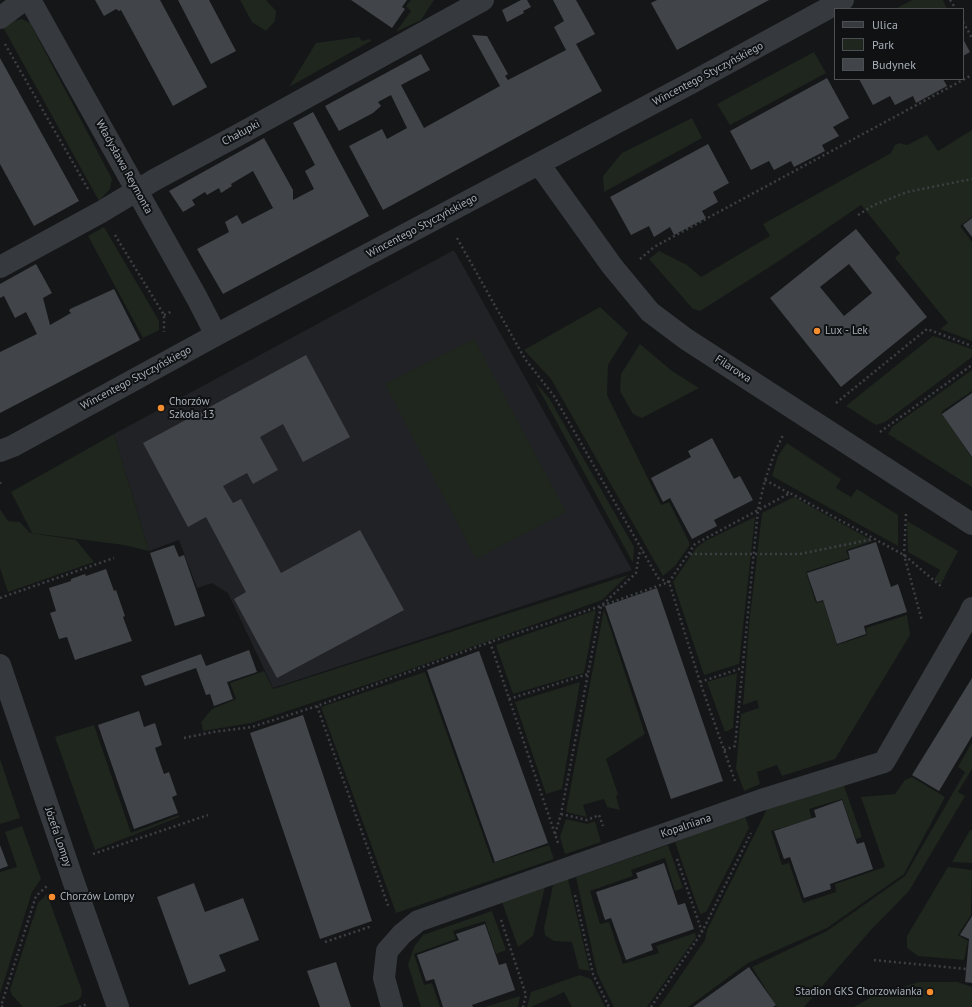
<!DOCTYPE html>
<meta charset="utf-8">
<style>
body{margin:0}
#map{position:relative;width:972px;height:1007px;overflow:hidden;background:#151618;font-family:"PT Sans",sans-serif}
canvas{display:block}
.legend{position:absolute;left:834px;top:8px;width:130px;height:72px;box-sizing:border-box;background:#101113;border:1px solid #4c5055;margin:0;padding:5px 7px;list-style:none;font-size:12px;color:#a7afb8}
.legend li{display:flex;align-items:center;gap:8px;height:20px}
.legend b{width:20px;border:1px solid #4c5055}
</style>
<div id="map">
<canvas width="972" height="1007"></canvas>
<ul class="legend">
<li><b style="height:5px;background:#36393d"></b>Ulica</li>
<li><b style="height:11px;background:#1e261d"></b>Park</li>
<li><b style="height:11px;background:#414448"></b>Budynek</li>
</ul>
</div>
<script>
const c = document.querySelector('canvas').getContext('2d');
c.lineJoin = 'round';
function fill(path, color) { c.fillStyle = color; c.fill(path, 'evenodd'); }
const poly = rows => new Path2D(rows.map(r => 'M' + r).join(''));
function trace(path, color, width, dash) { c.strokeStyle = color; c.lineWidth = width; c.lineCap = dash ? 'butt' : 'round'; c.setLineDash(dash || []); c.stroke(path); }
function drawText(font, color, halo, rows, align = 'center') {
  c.font = font + ' "PT Sans",sans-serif'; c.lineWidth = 4; c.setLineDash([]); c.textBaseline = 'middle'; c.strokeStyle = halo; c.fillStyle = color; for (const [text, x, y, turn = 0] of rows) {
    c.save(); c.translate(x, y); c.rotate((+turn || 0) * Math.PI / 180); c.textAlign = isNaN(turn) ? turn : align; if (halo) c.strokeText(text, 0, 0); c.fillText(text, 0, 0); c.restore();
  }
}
fill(poly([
 [454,250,632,570,273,688,228,593,212,583,197,588,179,540,149,551,114,434]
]), '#212225');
fill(poly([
 [240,0,266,0,276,11,275,21,266,31,252,22],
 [411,0,434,0,421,20,396,32,411,11,406,6],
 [912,0,943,0,947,9,895,9],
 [22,19,30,23,112,179,110,189,99,201,3,27,10,22],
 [359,37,362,41,370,39,371,41,289,87,316,43],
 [814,52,826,73,730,125,717,104],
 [692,118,702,138,604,192,603,176,622,153],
 [972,130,972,217,960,226,972,242,972,341,940,329,948,323,895,258,900,253,861,205,779,261,700,311,693,309,649,259,659,251,687,265,701,277,770,236,763,224,891,153,895,145,900,143,907,145,927,135,938,151],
 [104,227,159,321,159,330,143,338,88,236],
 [600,307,628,333,608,365,607,395,661,505,669,502,689,542,689,546,675,566,663,576,551,379,524,350],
 [933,336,972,349,972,357,885,422,876,425,846,406],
 [474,339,566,512,476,559,385,384],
 [640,344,672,371,699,388,642,418,633,414,620,391,621,374],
 [972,370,972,391,941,412,972,458,972,487,888,434,892,427],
 [535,382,549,398,634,547,633,563],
 [114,434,149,551,124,545,32,533,11,492],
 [787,443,841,479,836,488,851,497,857,489,898,515,898,546,772,476,778,456],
 [794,497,873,541,846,550,849,558,806,572,816,603,823,601,837,645,867,635,866,628,907,615,910,635,835,759,782,776,777,765,757,772,760,784,744,791,736,769,741,714,759,708,757,700,743,705,749,625,762,513],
 [0,509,8,521,20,522,30,533,76,540,94,562,8,592,0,568],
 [755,517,739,664,704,675,673,582,696,548,705,541],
 [907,521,958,551,941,584,934,580,940,570,908,552],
 [628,575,602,600,378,681,251,723,203,731,201,722,212,709,236,699,230,683,264,671,273,689],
 [604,609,645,734,606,759,618,794,616,796,620,810,607,807,604,799,583,805,587,817,566,812],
 [596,610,584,673,513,694,496,645],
 [425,672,493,863,549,845,554,859,396,913,321,707],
 [737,673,733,728,725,732,707,682],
 [580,682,562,789,546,794,515,702],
 [94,725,131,833,179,815,179,817,95,850,55,737],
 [972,742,972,769,958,792,965,796,909,891,870,931,804,1007,777,1007,752,967,827,931,905,876,965,772,958,767],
 [0,759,20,818,0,824],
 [912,777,945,797,904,874,827,928,748,963,688,1007,659,1007,705,940,707,930,767,809,843,783,862,837,856,839,842,799,809,809,812,819,771,831,782,865,789,863,803,903,836,892,835,884,885,867,861,797,895,794,905,780],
 [745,816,749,828,706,912,700,914,675,842],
 [566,819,587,824,595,821,601,842,565,854,560,837],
 [22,826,41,879,32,892,0,994,0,872,17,867,5,832],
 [970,830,972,831,972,863,952,862],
 [668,845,683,888,675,891,665,858,631,870,633,876,590,891,600,924,609,922,623,964,659,953,656,946,695,933,696,937,647,1007,614,1007,597,973,576,877],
 [948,867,972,870,971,915,958,935,968,941,964,960,918,956,907,948,907,936],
 [568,879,590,971,579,969,572,942,554,941,545,935,544,928,553,885],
 [545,887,533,936,518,947,502,902],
 [47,894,82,991,81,997,78,1000,57,1007,23,1007,12,995,10,990,38,903],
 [492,911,506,950,496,954,485,921,453,931,456,939,414,954,424,985,432,983,440,1007,421,1007,408,965,414,947,423,935],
 [580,975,591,979,605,1007,572,1007,564,992,531,1007,527,1007,531,992],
 [919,982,957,982,972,987,972,1007,854,1007,873,996],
 [520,996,518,1007,485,1007]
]), '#1e261d');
fill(poly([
 [95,0,160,0,207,87,173,106,121,10,119,11,116,9,104,16],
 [178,0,209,0,236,51,211,64],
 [351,0,407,0,402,7,405,9,392,28],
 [521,0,527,0,531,7,523,11,524,13,507,22,502,10],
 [553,0,576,0,595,34,576,44,602,91,383,210,349,146,382,129,387,139,407,128,391,95,378,102,381,106,373,113,339,131,325,106,421,54,430,70,401,85,424,128,500,86,472,35,487,36,508,74,505,76,508,80,566,50,554,27,564,21],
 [657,0,769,0,677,50,651,3],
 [963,39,970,52,963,56],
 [0,58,79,201,34,226,0,164],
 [827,78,849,118,833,127,839,136,822,145,825,151,794,167,791,161,774,170,769,161,751,170,730,131],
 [859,79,943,79,947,86,916,103,913,96,895,105,890,96,873,105],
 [313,112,369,216,223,294,197,249,229,232,225,222,237,215,242,224,273,208,253,171,231,184,232,186,221,193,219,188,207,195,205,192,192,200,195,205,183,212,169,191,264,138,293,190,293,200,314,189,305,171,315,165,293,123],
 [708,144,729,183,713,192,718,202,702,211,706,218,674,235,670,227,654,237,649,226,631,235,610,197],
 [972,218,972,237,963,225],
 [856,229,927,317,841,387,770,298],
 [849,264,872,293,844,316,820,287],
 [36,264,52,293,43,298,50,325,71,313,69,311,70,309,114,289,140,340,0,413,0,352,37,334,26,312,15,318,4,296,0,298,0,284],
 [306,355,350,437,303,462,283,424,260,437,278,470,253,484,247,473,223,486,233,503,241,499,281,573,360,530,404,610,277,678,234,599,246,592,206,517,188,527,143,443],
 [972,393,972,457,942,414],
 [712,438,734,479,740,476,753,500,714,520,717,526,692,539,670,498,663,502,651,478,691,457,688,451],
 [876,542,891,587,898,584,907,612,864,626,866,634,837,644,823,600,817,602,807,573,850,559,848,551],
 [174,545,179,557,184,555,205,616,175,626,150,553],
 [106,569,114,591,116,590,125,616,123,617,132,641,75,660,67,637,59,639,50,613,56,611,49,588,71,581,71,579,85,574,86,576],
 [657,588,723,781,671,799,605,606],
 [249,650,257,672,227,682,233,699,214,706,210,694,206,695,196,668,145,686,141,676,201,654,206,666],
 [479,651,548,843,495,862,427,670],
 [972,678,972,736,939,791,912,775],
 [139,711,144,727,155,723,162,745,155,748,164,774,169,772,177,795,172,797,178,813,134,829,98,725],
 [303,715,372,921,320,939,250,733],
 [842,800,857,844,864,842,873,869,830,884,831,889,804,898,790,857,784,859,774,831,816,817,814,810],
 [0,845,8,866,0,869],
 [664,863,678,905,685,903,694,929,651,944,653,950,626,960,611,918,605,920,596,892,638,878,636,873],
 [194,883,205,912,243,898,259,940,219,955,226,971,189,985,157,897],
 [972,916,972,983,965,982,969,939,960,935],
 [485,924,499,965,506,963,515,990,472,1005,473,1007,443,1007,434,979,426,981,417,955,459,940,456,934],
 [336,962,351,1007,320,1007,307,971],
 [749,967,776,1005,773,1007,693,1007]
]), '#414448');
trace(poly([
 [950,0,956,9],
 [963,22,972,38],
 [5,44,88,189],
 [858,215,874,205,907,192,972,179],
 [115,235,164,315,164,332],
 [457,238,525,359,554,396,658,578,669,582,700,682,735,781],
 [640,259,654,247,972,75],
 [164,315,173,311],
 [836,403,927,329,972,346],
 [880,432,972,365],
 [765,480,789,493],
 [0,482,1,486],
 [906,514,904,555,922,621],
 [690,554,800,554,873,539],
 [0,598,114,558],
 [490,642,558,843],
 [700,682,742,668],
 [509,699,588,674],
 [317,706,389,908],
 [184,738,213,732,252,727,317,706,490,642,601,606,669,582,695,544,790,493,904,555,943,588],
 [724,750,735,746,758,510,765,480,775,452,783,435],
 [561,814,587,820,599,815,603,826],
 [555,834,561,814,601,606,636,573,639,554,643,550],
 [93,854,208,815],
 [677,859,702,932],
 [575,895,593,974,609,1007],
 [501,920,526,995,523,1007],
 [325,942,372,926],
 [874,960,966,969],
 [3,1007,1,1006,36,896,47,886],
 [79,1007,88,1004],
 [651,1007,702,932,751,833]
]), '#3c4044', 2.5, [2, 3]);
trace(poly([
 [30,0,197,298,216,335],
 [0,18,24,0],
 [539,164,612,266,650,312,686,339,972,524],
 [0,267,101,212,156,179,240,134,483,0],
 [0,451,13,446,216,335,691,83,843,0],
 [0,665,74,883,118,1007],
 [392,1007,384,978,387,951,402,934,418,921,761,800,884,762,969,615,972,608]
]), '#36393d', 22);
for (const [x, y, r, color] of [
 [817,331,4,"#f68d2f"],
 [161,408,4,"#f68d2f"],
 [52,897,4,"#f68d2f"],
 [930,992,4,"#f68d2f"]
]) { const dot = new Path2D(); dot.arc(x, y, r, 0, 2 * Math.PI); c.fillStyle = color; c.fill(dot); trace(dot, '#101113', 1.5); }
drawText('11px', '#a7afb8', '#101113', [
 ["Wincentego Styczyńskiego",708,74,-28],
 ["Chałupki",241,133,-28],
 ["Władysława Reymonta",124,167,61],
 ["Wincentego Styczyńskiego",422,226,-28],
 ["Filarowa",733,369,33],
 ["Wincentego Styczyńskiego",136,378,-28],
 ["Kopalniana",686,826,-19],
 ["Józefa Lompy",58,837,71]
]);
drawText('11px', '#a7afb8', '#101113', [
 ["Lux - Lek",825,331],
 ["Chorzów",169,402],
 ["Szkoła 13",169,415],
 ["Chorzów Lompy",60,897],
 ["Stadion GKS Chorzowianka",922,992,"right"]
], 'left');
</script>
